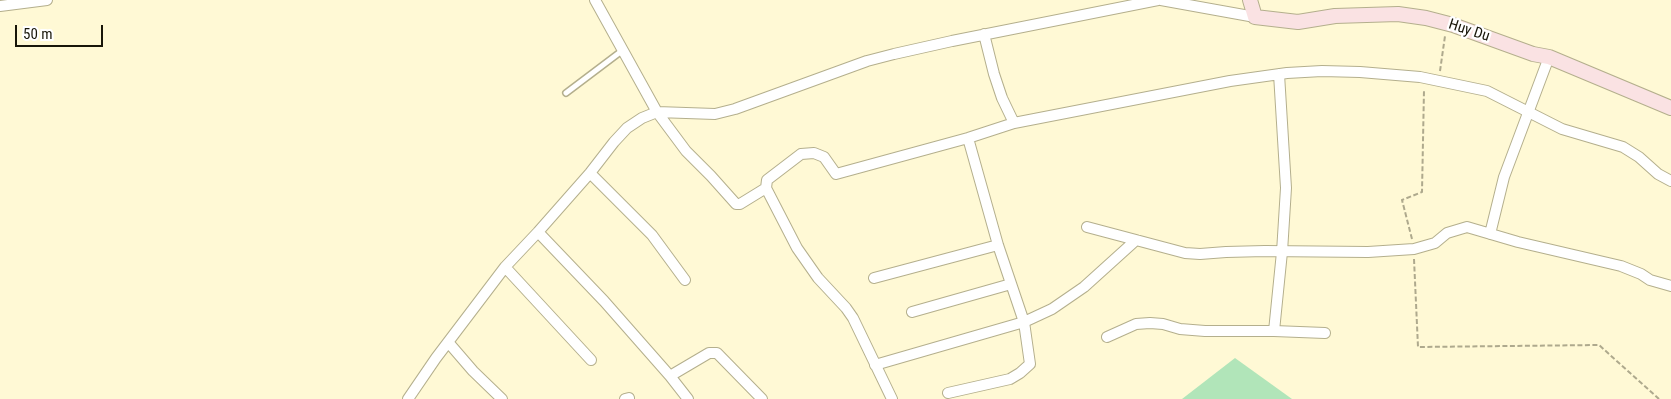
<!DOCTYPE html>
<style>
body{margin:0}
#map{position:relative;width:1671px;height:399px;overflow:hidden;background:#fff9d5;font-family:"Roboto Condensed",sans-serif}
canvas{display:block}
.scale{position:absolute;left:15px;top:25px;width:88px;height:22px;box-sizing:border-box;border:2px solid #181609;border-top:0;padding-left:6px;font-size:15px;line-height:18px;white-space:nowrap;color:#181609;-webkit-text-stroke:4px #fff;paint-order:stroke}
</style>
<div id="map">
<canvas width="1671" height="399"></canvas>
<div class="scale">50 m</div>
</div>
<script>
const c = document.querySelector('canvas').getContext('2d');
c.lineJoin = 'round';
function fill(path, color) { c.fillStyle = color; c.fill(path, 'evenodd'); }
const poly = rows => new Path2D(rows.map(r => 'M' + r).join(''));
function trace(path, color, width, dash) { c.strokeStyle = color; c.lineWidth = width; c.lineCap = dash ? 'butt' : 'round'; c.setLineDash(dash || []); c.stroke(path); }
function drawText(font, color, halo, rows, align = 'center') {
  c.font = font + ' "Roboto Condensed",sans-serif'; c.lineWidth = 4.5; c.setLineDash([]); c.textBaseline = 'middle'; c.strokeStyle = halo; c.fillStyle = color; for (const [text, x, y, turn = 0] of rows) {
    c.save(); c.translate(x, y); c.rotate((+turn || 0) * Math.PI / 180); c.textAlign = isNaN(turn) ? turn : align; if (halo) c.strokeText(text, 0, 0); c.fillText(text, 0, 0); c.restore();
  }
}
fill(poly([
 [1235,358,1292,399,1182,399]
]), '#b1e5b9');
const lane = poly([
 [566,93,623,50]
]);
const street = poly([
 [595,0,657,112,686,151,711,176,736,204,740,204,766,188,797,248,818,278,846,308,853,318,892,399],
 [1161,0,1255,17],
 [0,6,47,0],
 [984,34,994,74,1002,98,1014,123],
 [590,173,652,235,685,280],
 [766,188,767,180,801,154,814,153,824,157,836,174,968,138,1014,123,1230,81,1287,73,1322,71,1360,72,1420,77,1487,91,1562,129,1623,147,1639,157,1658,174,1671,181],
 [1087,227,1185,253,1200,254,1226,252,1265,251,1368,252,1414,249,1435,243,1447,233,1467,227,1518,242,1621,266,1641,274,1650,280,1671,286],
 [538,232,604,301,670,376,709,353,717,353,762,399],
 [1490,234,1504,177,1549,57],
 [505,267,591,360],
 [874,278,998,245],
 [912,312,1011,284],
 [1274,331,1282,252,1286,188,1279,74],
 [1107,337,1136,324,1150,323,1163,324,1180,329,1205,331,1274,331,1325,333],
 [448,342,473,371,502,399],
 [875,365,1024,322,1052,309,1084,287,1136,240],
 [670,376,688,399],
 [948,393,1010,379,1020,373,1030,364,1024,322,998,245,968,138],
 [408,399,436,358,505,267,538,232,590,173,614,142,627,128,642,118,657,112,715,114,735,109,867,61,894,54,952,41,1158,0],
 [625,399,629,398]
]);
const secondary = poly([
 [1250,0,1255,17,1298,22,1335,16,1398,14,1426,18,1453,25,1533,54,1549,57,1671,108]
]);
trace(lane, '#b4af8d', 8);
trace(street, '#b4af8d', 12);
trace(secondary, '#b4af8d', 16);
trace(poly([
 [1440,71,1445,36],
 [1412,239,1402,200,1422,192,1424,90],
 [1414,259,1418,347,1599,345,1659,399]
]), '#aea98d', 2, [5, 2.5]);
trace(lane, '#fff', 5);
trace(street, '#fff', 10);
trace(secondary, '#fae2e3', 14);
drawText('15px', '#181609', '#fff', [
 ["Huy Du",1469,31,18]
]);
</script>
